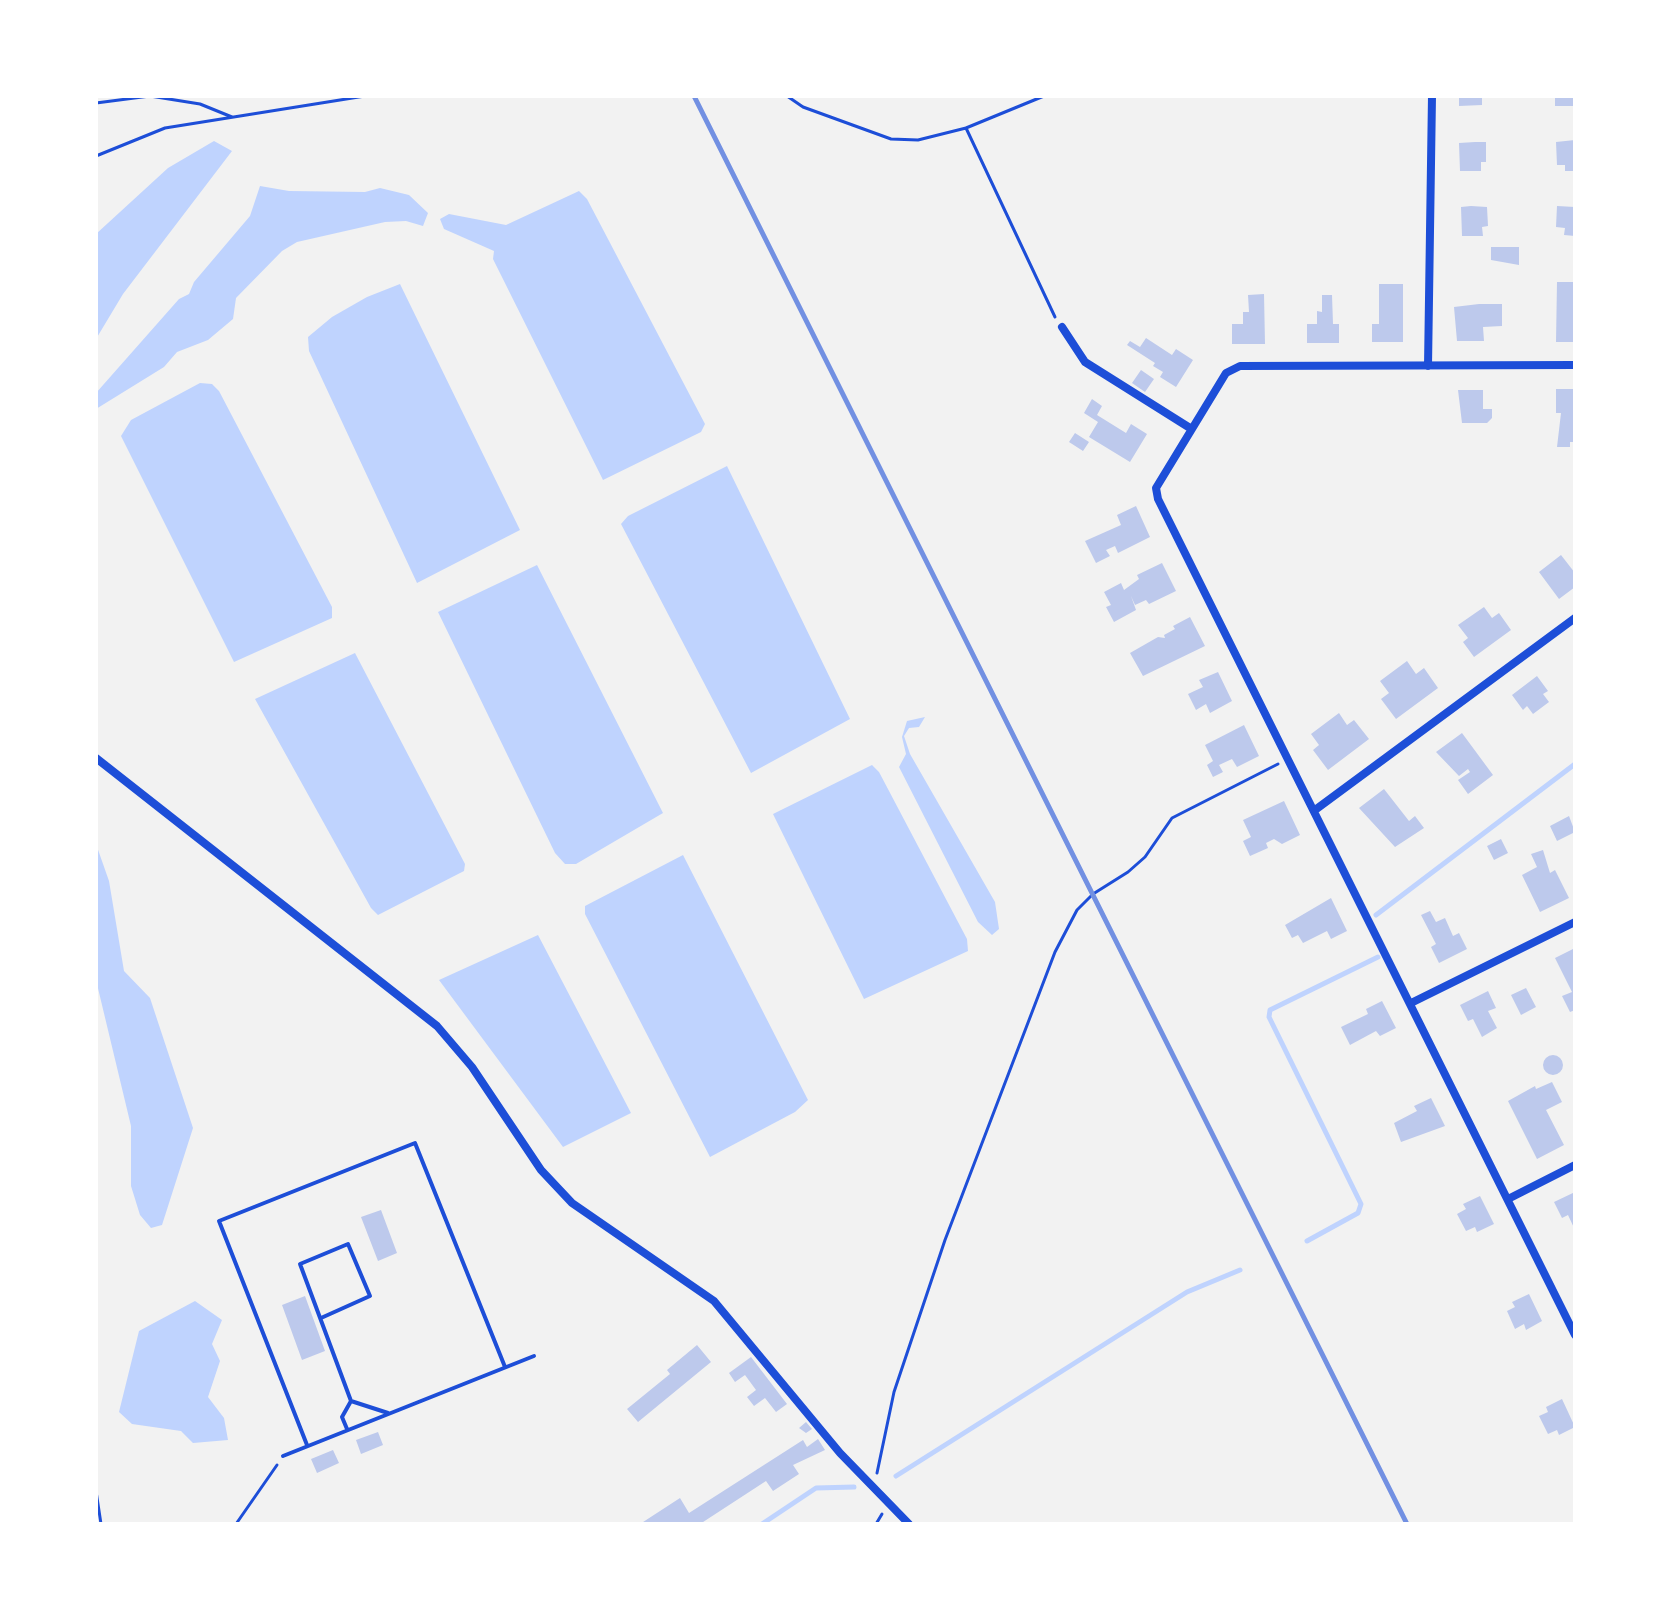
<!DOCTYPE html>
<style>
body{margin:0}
#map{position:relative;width:1671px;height:1620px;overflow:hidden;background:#f2f2f2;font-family:"Public Sans",sans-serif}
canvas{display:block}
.frame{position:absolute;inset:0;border:98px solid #fff;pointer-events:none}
</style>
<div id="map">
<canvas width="1671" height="1620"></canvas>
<div class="frame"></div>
</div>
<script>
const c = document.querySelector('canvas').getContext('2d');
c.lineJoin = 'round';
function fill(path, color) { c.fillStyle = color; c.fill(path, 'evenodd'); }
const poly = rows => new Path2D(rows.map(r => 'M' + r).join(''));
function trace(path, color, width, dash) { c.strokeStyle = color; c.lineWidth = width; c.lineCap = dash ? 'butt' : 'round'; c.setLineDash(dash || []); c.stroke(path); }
fill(poly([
 [214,141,232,151,123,294,96,339,96,234,168,168],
 [260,186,289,191,365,192,380,188,409,195,428,213,423,226,406,221,385,222,297,242,282,251,236,298,233,319,208,340,177,352,164,367,96,409,96,393,179,299,189,294,194,282,250,216],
 [579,191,587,199,705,424,701,432,603,480,493,259,494,251,444,229,440,219,449,214,506,225],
 [400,284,520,530,417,583,309,351,308,337,332,317,367,297],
 [200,383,212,384,219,391,332,607,332,618,234,662,121,436,131,420],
 [727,466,850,719,751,773,621,524,628,516],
 [537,565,663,813,576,864,565,864,555,853,438,612],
 [355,653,465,864,464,871,378,915,371,908,255,699],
 [925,717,919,727,909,728,904,736,910,754,995,902,999,929,992,935,978,922,899,767,906,754,902,737,907,721],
 [872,765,879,772,967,939,968,951,864,999,773,814],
 [96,844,109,881,124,971,150,998,193,1128,162,1225,151,1228,140,1215,131,1186,131,1126,96,980],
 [683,855,808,1100,795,1112,710,1157,585,914,585,906],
 [538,935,631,1113,563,1147,439,980],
 [195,1301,222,1320,212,1344,220,1361,208,1397,224,1418,228,1440,193,1443,181,1431,132,1424,119,1412,139,1331]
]), '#bfd3fe');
trace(poly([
 [1376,915,1575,764],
 [1307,1241,1358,1213,1361,1204,1269,1017,1270,1010,1378,957],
 [896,1476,1187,1292,1240,1270],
 [762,1524,816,1488,854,1487]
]), '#bfd3fe', 5);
fill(poly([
 [1459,96,1482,96,1482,105,1459,106],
 [1555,96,1575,96,1575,106,1555,106],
 [1575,140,1575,171,1565,171,1565,165,1557,165,1556,142],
 [1475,142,1486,142,1486,162,1481,162,1481,171,1460,171,1459,143],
 [1471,206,1487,207,1488,226,1482,227,1483,236,1462,236,1461,207],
 [1557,206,1575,207,1575,236,1564,235,1565,228,1556,227],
 [1491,247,1519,247,1519,265,1491,260],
 [1557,282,1575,282,1575,342,1556,342],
 [1379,284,1403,284,1403,342,1372,342,1372,324,1379,324],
 [1264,294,1265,344,1232,344,1232,324,1243,324,1243,312,1249,312,1248,295],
 [1322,295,1332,295,1333,324,1339,324,1339,343,1307,343,1307,324,1317,324,1317,311,1322,312],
 [1479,304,1502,304,1502,326,1483,327,1484,341,1457,341,1454,307],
 [1146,338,1172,355,1176,349,1193,360,1176,387,1160,377,1163,372,1153,366,1155,363,1127,345,1130,341,1140,347],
 [1141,370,1154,379,1145,392,1132,383],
 [1556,389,1575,389,1575,442,1570,442,1570,447,1557,447,1561,413,1556,413],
 [1458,390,1483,390,1483,409,1492,409,1492,418,1487,423,1462,423],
 [1092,399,1102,406,1097,415,1126,433,1131,424,1147,434,1130,462,1089,437,1098,422,1084,413],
 [1075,433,1089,442,1083,451,1069,442],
 [1136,506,1150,537,1118,553,1115,546,1106,550,1110,556,1096,563,1085,541,1121,525,1117,515],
 [1561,555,1575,573,1575,587,1559,599,1539,572],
 [1162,563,1176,591,1149,604,1146,600,1135,605,1131,596,1136,610,1114,622,1106,607,1111,605,1104,592,1121,583,1124,590,1139,579,1137,575],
 [1484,607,1492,618,1499,613,1511,630,1474,657,1463,642,1468,638,1458,625],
 [1190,617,1205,646,1143,676,1130,653,1158,637,1165,638,1164,635,1175,629,1173,626],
 [1407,661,1416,674,1424,668,1438,688,1396,719,1381,699,1389,693,1380,681],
 [1218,672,1232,701,1210,713,1206,704,1196,710,1188,694,1203,687,1199,680],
 [1537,676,1548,691,1543,694,1549,702,1533,714,1527,706,1523,710,1512,695],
 [1339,713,1347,725,1354,720,1369,739,1328,770,1313,750,1319,745,1311,734],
 [1244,725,1259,756,1237,767,1232,759,1219,765,1223,772,1213,777,1207,765,1213,761,1205,745],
 [1462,733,1493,775,1468,794,1458,780,1470,772,1468,769,1459,776,1436,752],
 [1384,789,1409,821,1415,816,1424,828,1395,847,1359,808],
 [1284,801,1300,835,1282,844,1274,839,1266,843,1268,848,1250,856,1243,841,1251,837,1243,820],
 [1569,816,1575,832,1557,841,1550,826],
 [1501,839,1508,853,1494,860,1487,846],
 [1543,850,1550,873,1555,870,1569,898,1540,912,1522,875,1537,867,1531,854],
 [1331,898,1347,931,1331,939,1327,931,1303,943,1298,935,1292,938,1285,925],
 [1430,911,1436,922,1445,918,1453,936,1459,933,1467,949,1439,963,1431,947,1436,944,1421,915],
 [1575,948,1575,1010,1570,1012,1562,996,1572,992,1555,958],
 [1526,988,1536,1007,1521,1015,1511,995],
 [1488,991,1496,1008,1488,1011,1497,1028,1482,1037,1473,1019,1468,1021,1460,1005],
 [1382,1001,1396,1028,1380,1036,1376,1031,1350,1045,1341,1027,1368,1014,1366,1009],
 '1543 1065a10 10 0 1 1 20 0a10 10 0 1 1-20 0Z',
 [1552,1082,1562,1102,1546,1110,1564,1145,1537,1159,1508,1101,1535,1086,1536,1089],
 [1431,1098,1445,1126,1401,1142,1394,1123,1417,1111,1414,1106],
 [1575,1192,1575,1230,1568,1215,1562,1218,1554,1202],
 [1480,1196,1494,1224,1477,1232,1475,1227,1466,1231,1457,1214,1466,1209,1463,1204],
 [381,1210,397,1253,378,1261,361,1217],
 [1529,1294,1542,1321,1526,1330,1524,1324,1515,1329,1507,1311,1515,1307,1512,1302],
 [305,1296,325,1351,302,1360,282,1305],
 [697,1345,711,1362,638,1422,627,1409,670,1374,667,1370],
 [751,1357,787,1404,776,1412,765,1398,754,1406,747,1397,756,1390,745,1375,735,1382,729,1373],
 [1562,1399,1575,1427,1559,1435,1557,1430,1548,1434,1539,1416,1548,1412,1546,1407],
 [806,1422,812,1429,806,1433,799,1428],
 [378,1432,383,1445,361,1454,356,1440],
 [818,1439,825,1450,793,1465,799,1474,773,1491,766,1481,700,1524,640,1524,680,1498,689,1513,803,1440,807,1447],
 [333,1450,339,1463,317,1473,311,1459]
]), '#bdc9ec');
trace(poly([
 [787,96,803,107,891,139,918,140,966,128],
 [1044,96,966,128,1055,317],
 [96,103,150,96,200,104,232,117],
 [96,156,165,128,365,96],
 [877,1473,894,1392,945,1240,1055,952,1077,910,1093,894,1128,872,1145,857,1172,818,1278,764],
 [96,1491,101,1524],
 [236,1524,277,1465],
 [876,1524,882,1514]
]), '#1d4ed8', 3);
trace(poly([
 [321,1318,370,1296,348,1244,300,1264,351,1401,388,1413],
 [347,1429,342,1417,351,1401],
 [307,1445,219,1221,415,1143,505,1367],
 [283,1456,534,1356]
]), '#1d4ed8', 4);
trace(poly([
 [1062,327,1085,362,1190,428],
 [1575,365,1240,366,1226,373,1156,488,1158,499,1575,1335],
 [1428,366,1432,96],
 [96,758,437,1026,472,1067,541,1170,572,1203,714,1301,840,1453,909,1524],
 [1315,810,1575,618],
 [1411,1003,1575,922],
 [1510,1198,1575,1165]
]), '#1d4ed8', 8);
trace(poly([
 [694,96,1407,1524]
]), '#7290e2', 5);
</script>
